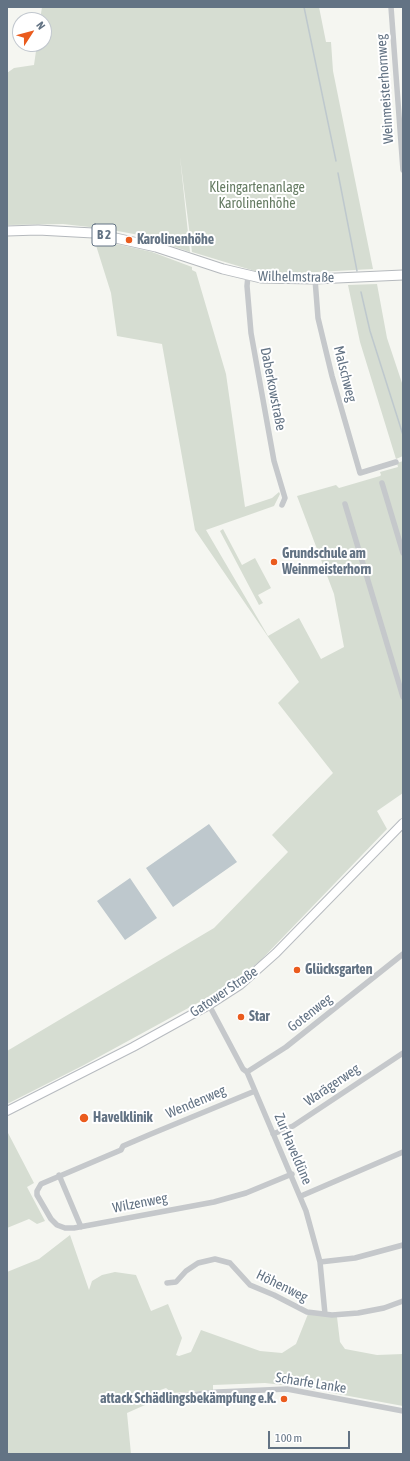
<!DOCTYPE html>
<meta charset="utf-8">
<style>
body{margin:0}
#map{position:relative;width:410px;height:1461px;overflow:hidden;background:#f5f6f1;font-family:"Asap Condensed",sans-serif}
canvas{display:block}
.frame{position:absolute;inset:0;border:8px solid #637384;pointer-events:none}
.north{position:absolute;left:12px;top:12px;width:40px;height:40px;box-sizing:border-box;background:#fff;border:1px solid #c1c7ce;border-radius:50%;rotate:54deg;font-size:11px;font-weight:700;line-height:16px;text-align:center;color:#637384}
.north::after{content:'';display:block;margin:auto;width:14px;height:18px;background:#ea5b1d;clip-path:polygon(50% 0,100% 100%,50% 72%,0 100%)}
.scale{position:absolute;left:268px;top:1431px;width:82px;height:18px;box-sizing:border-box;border:2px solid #637384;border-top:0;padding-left:5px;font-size:12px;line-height:14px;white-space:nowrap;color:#637384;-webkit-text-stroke:3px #fff;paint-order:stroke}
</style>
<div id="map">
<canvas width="410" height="1461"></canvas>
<div class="frame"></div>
<div class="north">N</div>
<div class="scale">100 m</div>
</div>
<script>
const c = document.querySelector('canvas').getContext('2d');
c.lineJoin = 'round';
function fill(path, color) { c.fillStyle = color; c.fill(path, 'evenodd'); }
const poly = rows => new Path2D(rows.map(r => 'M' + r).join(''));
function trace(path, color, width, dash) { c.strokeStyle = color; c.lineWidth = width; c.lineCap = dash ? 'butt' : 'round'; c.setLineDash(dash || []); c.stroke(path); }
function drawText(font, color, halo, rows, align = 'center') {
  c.font = font + ' "Asap Condensed",sans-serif'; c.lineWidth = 4; c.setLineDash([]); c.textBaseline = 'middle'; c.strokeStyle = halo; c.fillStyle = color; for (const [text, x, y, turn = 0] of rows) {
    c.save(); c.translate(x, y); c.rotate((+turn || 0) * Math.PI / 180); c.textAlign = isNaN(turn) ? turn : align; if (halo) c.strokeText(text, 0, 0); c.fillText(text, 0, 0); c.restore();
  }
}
fill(poly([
 [42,7,319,7,326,42,331,42,333,71,373,269,298,273,258,272,192,252,180,157,190,252,139,235,107,229,63,224,7,225,7,73,14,68,34,65,37,44,44,44,44,20,40,20],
 [94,239,152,252,192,267,192,270,196,272,226,374,245,507,272,498,279,492,280,494,274,506,206,530,268,636,299,618,321,659,344,647,334,594,297,496,336,485,339,488,380,476,381,475,380,472,398,467,397,463,403,461,403,793,377,811,387,829,260,961,237,979,203,1000,84,1065,7,1104,7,1051,214,928,288,852,272,835,333,773,278,703,299,682,195,530,162,344,117,336,111,293],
 [377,284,387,338,403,386,403,456,396,459,360,342,348,285],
 [223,529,242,565,255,558,271,588,258,595,263,603,259,605,220,531],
 [7,1131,34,1183,27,1187,45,1221,37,1224,29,1219,7,1228],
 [70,1235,89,1290,92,1281,102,1275,115,1272,136,1275,151,1311,168,1304,182,1338,176,1355,179,1356,191,1352,201,1330,260,1351,282,1353,296,1344,308,1314,337,1317,340,1342,345,1349,377,1355,403,1354,403,1406,300,1387,265,1383,213,1385,213,1390,172,1393,166,1388,152,1393,154,1401,127,1413,131,1454,7,1454,7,1272,39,1259]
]), '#d6ddd2');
fill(poly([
 [209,824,237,862,173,907,146,868],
 [130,878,157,918,125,940,97,901]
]), '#bec8cd');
trace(poly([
 [304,7,336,161],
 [338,173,357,271],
 [361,292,370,331,403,435]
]), '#bec8cd', 1.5);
const secondary = poly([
 [7,1111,133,1047,209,1005,240,985,276,953,403,823]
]);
const primary = poly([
 [7,231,38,230,93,233,156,247,223,269,261,278,315,279,403,275]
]);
trace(secondary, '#b7bbc0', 10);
trace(primary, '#b5b9bd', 11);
trace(poly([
 [391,7,403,170],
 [248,276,247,286,251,333,274,461,285,498,282,505],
 [315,279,318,318,332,376,360,473,396,462],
 [382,483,403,553],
 [345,504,403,697],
 [209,1005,243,1069,247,1072,306,1211,320,1262,325,1314],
 [247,1072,286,1047,403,954],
 [255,1091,151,1134,123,1146,121,1150,41,1184,37,1191,37,1195,51,1219,57,1225,65,1228,74,1228,214,1202,246,1193,292,1174],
 [273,1134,293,1126,403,1053],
 [59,1175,81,1227],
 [301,1196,403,1152],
 [320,1262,355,1258,403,1245],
 [167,1283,176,1282,186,1271,198,1263,215,1259,230,1263,250,1285,274,1295,307,1312,332,1315,358,1313,384,1308,403,1301],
 [168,1397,218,1392,287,1389,403,1411]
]), '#c5c8cb', 5.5);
trace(secondary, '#fff', 8);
trace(primary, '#fff', 9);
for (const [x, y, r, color] of [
 [129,240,4,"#ea5b1d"],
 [274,562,4,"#ea5b1d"],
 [297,970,4,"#ea5b1d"],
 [241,1017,4,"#ea5b1d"],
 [84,1118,5,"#ea5b1d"],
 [284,1399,4,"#ea5b1d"]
]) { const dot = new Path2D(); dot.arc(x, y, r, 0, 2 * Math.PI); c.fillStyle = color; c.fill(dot); trace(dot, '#fff', 1.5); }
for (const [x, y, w] of [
 [104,235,24]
]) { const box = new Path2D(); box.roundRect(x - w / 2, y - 11, w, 22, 3); c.fillStyle = '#fff'; c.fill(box); trace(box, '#637384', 1); }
drawText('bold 13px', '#637384', null, [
 ["B 2",104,235]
]);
drawText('14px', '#637384', '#fff', [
 ["Weinmeisterhornweg",385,89,-94],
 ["Wilhelmstraße",296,277,1],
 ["Malschweg",345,374,76],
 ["Daberkowstraße",273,389,79],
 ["Gatower Straße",224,992,-34],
 ["Gotenweg",310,1013,-38],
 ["Warägerweg",332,1085,-34],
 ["Wendenweg",196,1102,-23],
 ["Zur Haveldüne",293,1149,67],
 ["Wilzenweg",140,1203,-11],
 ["Höhenweg",282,1286,26],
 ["Scharfe Lanke",311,1383,9]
]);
drawText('14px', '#657b62', '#fff', [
 ["Kleingartenanlage",257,188],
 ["Karolinenhöhe",257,204]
]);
drawText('bold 14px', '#637384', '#fff', [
 ["Karolinenhöhe",137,240],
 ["Grundschule am",282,554],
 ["Weinmeisterhorn",282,570],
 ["Glücksgarten",305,970],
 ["Star",249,1017],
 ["Havelklinik",93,1118],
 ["attack Schädlingsbekämpfung e.K.",276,1399,"right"]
], 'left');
</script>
